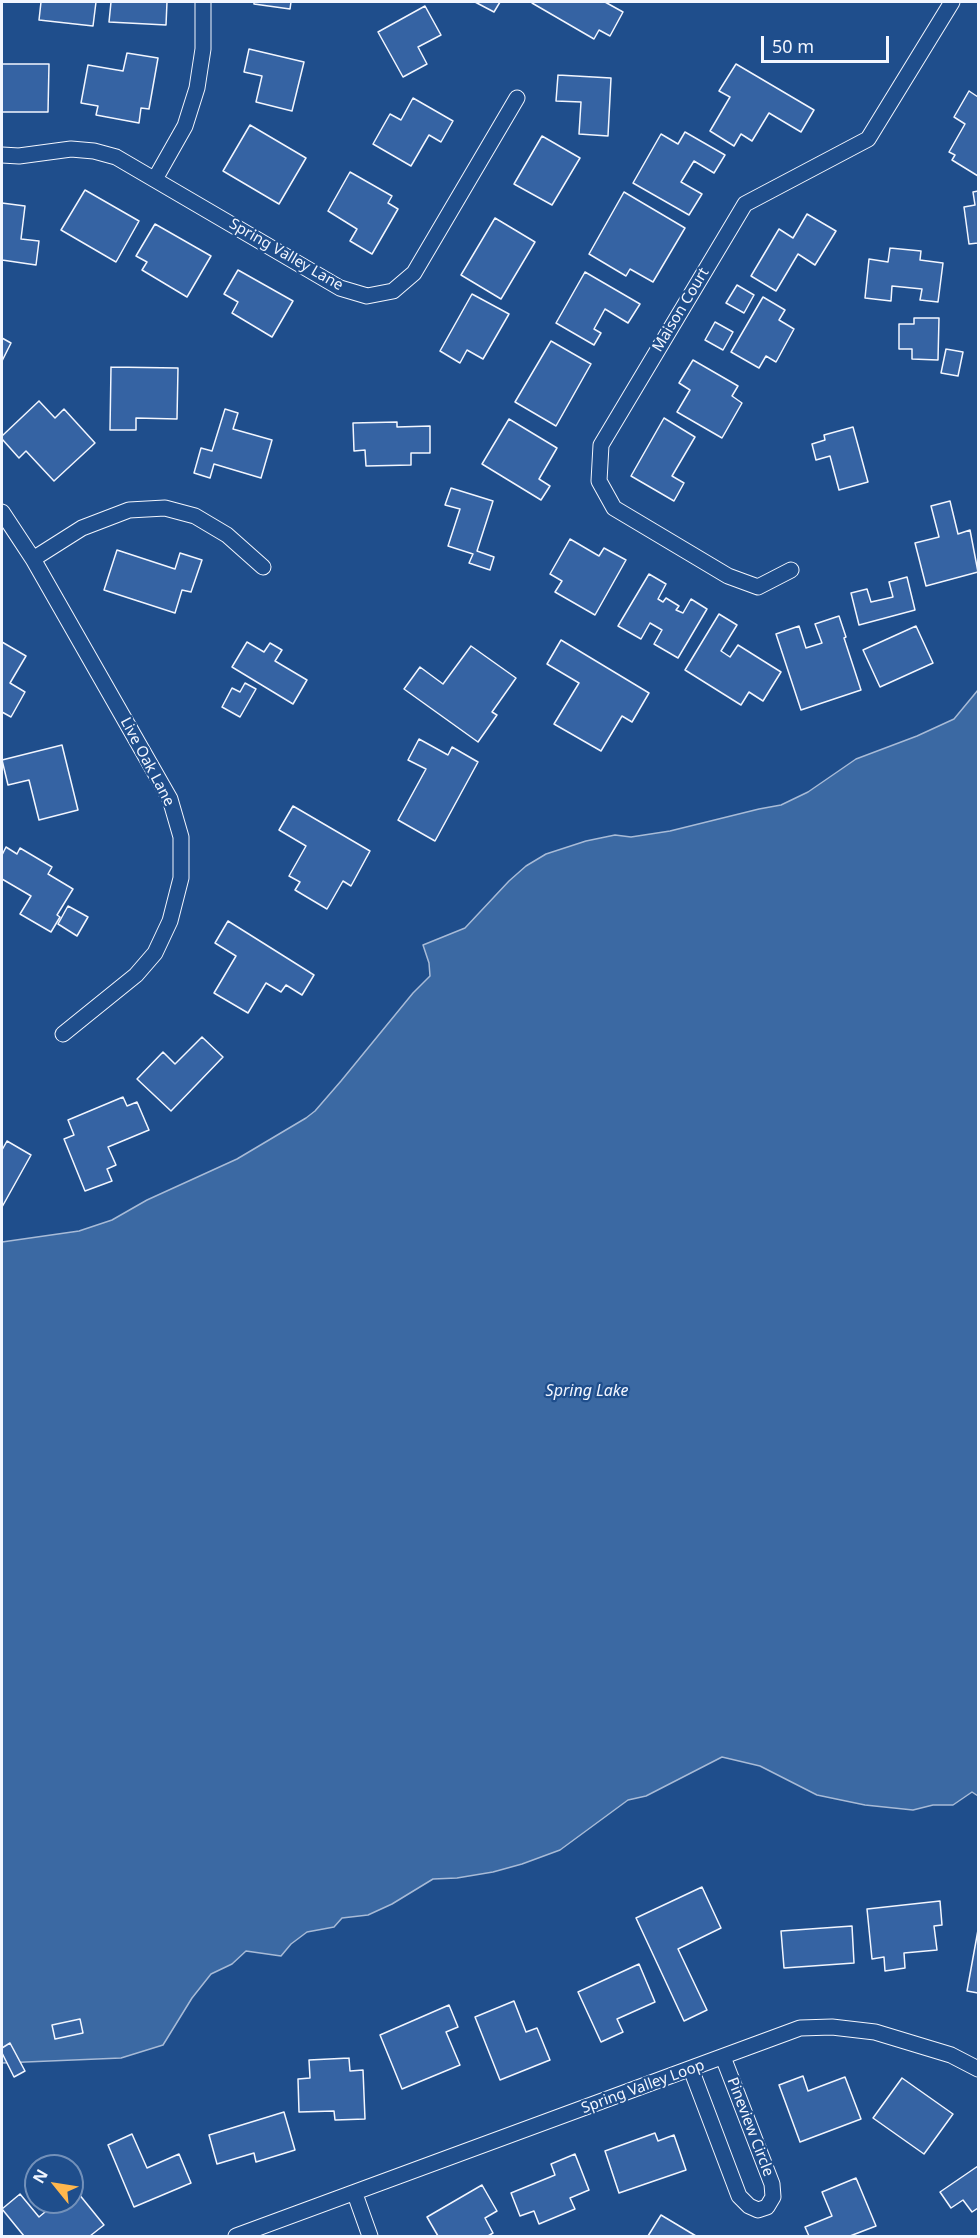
<!DOCTYPE html>
<style>
body{margin:0}
#map{position:relative;width:980px;height:2238px;overflow:hidden;background:#1f4e8c;font-family:"Noto Sans",sans-serif}
canvas{display:block}
.frame{position:absolute;inset:0;border:3px solid #f2f6ff;pointer-events:none}
.north{position:absolute;left:24px;top:2154px;width:60px;height:60px;box-sizing:border-box;background:#1f4e8c;border:2px solid #7391ba;border-radius:50%;rotate:300deg;font-size:16px;font-weight:700;line-height:24px;text-align:center;color:#f2f6ff}
.north::after{content:'';display:block;margin:auto;width:21px;height:27px;background:#ffb74d;clip-path:polygon(50% 0,100% 100%,50% 72%,0 100%)}
.scale{position:absolute;left:761px;top:36px;width:128px;height:27px;box-sizing:border-box;border:3px solid #f2f6ff;border-top:0;padding-left:8px;font-size:18px;line-height:21px;white-space:nowrap;color:#f2f6ff;-webkit-text-stroke:4px #1f4e8c;paint-order:stroke}
</style>
<div id="map">
<canvas width="980" height="2238"></canvas>
<div class="frame"></div>
<div class="north">N</div>
<div class="scale">50 m</div>
</div>
<script>
const c = document.querySelector('canvas').getContext('2d');
c.lineJoin = 'round';
function fill(path, color) { c.fillStyle = color; c.fill(path, 'evenodd'); }
const poly = rows => new Path2D(rows.map(r => 'M' + r).join(''));
function trace(path, color, width, dash) { c.strokeStyle = color; c.lineWidth = width; c.lineCap = dash ? 'butt' : 'round'; c.setLineDash(dash || []); c.stroke(path); }
function drawText(font, color, halo, rows, align = 'center') {
  c.font = font + ' "Noto Sans",sans-serif'; c.lineWidth = 4.5; c.setLineDash([]); c.textBaseline = 'middle'; c.strokeStyle = halo; c.fillStyle = color; for (const [text, x, y, turn = 0] of rows) {
    c.save(); c.translate(x, y); c.rotate((+turn || 0) * Math.PI / 180); c.textAlign = isNaN(turn) ? turn : align; if (halo) c.strokeText(text, 0, 0); c.fillText(text, 0, 0); c.restore();
  }
}
const water = poly([
 [978,690,978,1796,972,1792,953,1805,933,1805,913,1810,865,1805,817,1795,760,1766,722,1757,646,1796,628,1800,560,1850,522,1864,493,1872,457,1878,433,1879,392,1904,368,1915,342,1918,334,1927,307,1932,291,1944,281,1956,246,1951,232,1964,211,1974,192,1998,163,2045,121,2058,2,2063,2,1242,79,1231,112,1220,147,1200,237,1159,306,1118,315,1111,341,1081,413,993,430,976,429,963,423,945,465,928,509,881,526,866,546,854,586,841,615,835,631,837,670,831,759,809,781,805,808,792,856,759,917,736,954,719,978,690]
]);
fill(water, '#3b69a3');
trace(water, '#a8bbd7', 1.5);
const building = poly([
 [41,2,96,2,93,26,39,20,41,2],
 [111,2,167,2,166,25,109,22,111,2],
 [254,2,291,2,290,9,254,4,254,2],
 [475,2,500,2,494,12,475,2],
 [533,2,605,2,623,12,610,36,599,30,594,39,532,3,533,2],
 [425,6,441,35,418,47,427,64,403,77,378,32,425,6],
 [249,49,304,62,292,111,256,102,262,76,244,72,249,49],
 [127,53,158,58,149,109,141,108,139,123,96,115,98,106,81,103,88,65,123,71,127,53],
 [2,64,49,64,48,112,2,112,2,64],
 [736,64,814,110,801,132,769,113,752,141,741,134,734,146,710,131,730,97,719,91,736,64],
 [558,75,611,78,608,136,579,134,581,102,556,101,558,75],
 [969,91,978,97,978,176,952,160,955,155,949,152,965,124,954,117,969,91],
 [413,98,453,121,441,142,429,135,411,166,373,144,390,114,401,120,413,98],
 [250,125,306,158,279,204,223,171,250,125],
 [685,132,725,155,714,173,694,161,681,182,702,194,689,215,633,183,661,134,678,144,685,132],
 [542,136,580,158,552,205,514,184,542,136],
 [350,172,392,196,388,203,398,209,372,254,350,241,357,229,328,211,350,172],
 [85,190,139,221,116,262,61,230,85,190],
 [978,191,978,243,969,244,964,207,975,205,973,192,978,191],
 [624,192,685,228,653,282,630,269,626,276,589,254,624,192],
 [2,203,25,206,21,239,39,241,36,265,2,260,2,203],
 [807,214,836,231,815,265,798,254,776,291,751,276,779,229,793,238,807,214],
 [495,218,535,242,501,299,461,275,495,218],
 [155,224,211,256,187,297,142,270,147,262,136,256,155,224],
 [890,248,921,251,920,260,943,263,938,302,920,300,922,289,892,286,891,301,865,298,869,259,888,262,890,248],
 [238,270,293,301,272,337,232,313,238,302,224,294,238,270],
 [585,272,640,304,628,323,605,309,594,329,601,333,594,345,556,323,585,272],
 [737,285,754,295,744,313,726,303,737,285],
 [472,294,509,314,483,359,467,350,460,363,440,351,472,294],
 [763,297,785,310,779,320,794,329,776,362,766,356,759,368,731,352,763,297],
 [914,318,939,318,938,360,912,359,912,349,899,349,899,324,914,324,914,318],
 [715,322,733,332,723,350,705,340,715,322],
 [2,338,11,343,2,361,2,338],
 [551,341,591,364,556,426,515,402,551,341],
 [946,349,963,352,958,376,941,373,946,349],
 [693,360,738,386,732,396,742,403,722,438,677,412,690,390,679,383,693,360],
 [111,367,178,368,177,419,136,418,136,430,110,430,111,367],
 [39,401,55,418,64,409,95,443,54,481,26,451,19,458,2,439,2,436,39,401],
 [225,409,238,413,233,429,272,440,261,478,214,464,210,478,194,473,201,448,212,451,225,409],
 [664,418,695,437,672,476,684,483,674,501,631,476,664,418],
 [509,419,557,448,539,479,550,486,541,500,482,464,509,419],
 [397,422,397,427,430,426,430,453,411,453,411,465,366,466,365,450,354,451,353,423,397,422],
 [853,427,868,482,839,490,830,456,816,460,812,444,825,440,824,435,853,427],
 [451,488,493,501,477,551,494,557,490,570,469,563,473,554,448,546,460,509,445,505,451,488],
 [950,501,958,534,970,530,978,572,926,586,915,543,939,537,931,506,950,501],
 [570,539,599,556,604,548,626,560,595,615,555,592,562,581,550,574,570,539],
 [117,550,175,569,180,553,202,560,191,592,182,590,175,613,104,590,117,550],
 [649,574,666,584,658,599,663,602,666,598,679,606,676,610,683,613,691,599,707,609,678,658,654,644,662,630,650,623,641,639,618,626,649,574],
 [907,577,915,610,859,625,851,593,867,589,871,602,893,597,889,582,907,577],
 [719,614,737,625,721,651,730,657,738,645,781,672,763,701,749,692,741,705,685,670,719,614],
 [839,616,846,637,844,638,861,690,801,710,776,634,799,626,806,648,822,643,815,624,839,616],
 [916,626,933,663,880,687,863,650,916,626],
 [561,640,649,693,632,722,622,716,601,751,554,724,579,683,547,664,561,640],
 [2,642,26,656,10,683,25,692,11,717,2,712,2,642],
 [247,642,264,652,270,643,282,650,275,661,307,680,293,704,232,667,247,642],
 [471,646,516,678,492,712,497,715,478,742,404,689,420,667,443,684,471,646],
 [245,683,256,689,240,717,222,707,232,688,240,692,245,683],
 [419,739,448,755,452,747,478,762,435,841,398,820,426,769,408,760,419,739],
 [62,745,78,810,39,820,29,780,8,785,2,760,62,745],
 [293,806,370,851,351,886,343,881,327,909,295,890,300,882,289,876,306,846,279,830,293,806],
 [6,847,17,854,20,848,52,867,48,874,73,889,57,915,60,917,51,932,20,914,31,896,2,879,2,855,6,847],
 [68,906,88,917,77,936,58,924,68,906],
 [228,921,314,975,302,995,286,985,281,992,266,983,248,1013,214,993,236,956,215,943,228,921],
 [202,1037,223,1057,171,1111,137,1079,163,1052,175,1064,202,1037],
 [123,1097,127,1106,137,1102,149,1130,108,1147,116,1165,107,1169,112,1181,85,1191,64,1139,74,1135,68,1120,123,1097],
 [7,1141,31,1155,2,1207,2,1150,7,1141],
 [702,1887,721,1928,678,1949,707,2010,684,2021,636,1918,702,1887],
 [940,1901,942,1925,934,1926,937,1950,904,1953,905,1968,885,1971,884,1957,872,1959,867,1909,940,1901],
 [852,1926,854,1963,784,1968,781,1931,852,1926],
 [978,1930,978,1993,967,1991,978,1930],
 [639,1964,655,2002,617,2019,623,2032,601,2042,578,1992,639,1964],
 [514,2001,526,2032,537,2028,550,2060,500,2080,475,2017,514,2001],
 [449,2005,458,2027,446,2032,460,2065,402,2089,380,2035,449,2005],
 [80,2019,83,2033,55,2039,52,2025,80,2019],
 [10,2043,25,2071,14,2077,2,2053,2,2048,10,2043],
 [349,2058,350,2071,363,2070,365,2119,335,2120,334,2111,299,2112,298,2079,310,2078,309,2060,349,2058],
 [803,2076,808,2091,845,2077,861,2119,800,2142,779,2085,803,2076],
 [902,2078,953,2114,924,2154,873,2118,902,2078],
 [284,2112,295,2150,256,2162,254,2153,217,2164,209,2135,284,2112],
 [655,2133,658,2141,674,2135,686,2170,619,2193,605,2151,655,2133],
 [132,2134,147,2168,179,2154,191,2183,134,2207,108,2145,132,2134],
 [575,2154,589,2190,570,2198,575,2209,539,2224,534,2211,520,2216,511,2193,555,2175,551,2164,575,2154],
 [978,2166,978,2208,972,2212,963,2200,951,2208,940,2192,978,2166],
 [856,2178,876,2226,850,2236,809,2236,805,2227,832,2216,822,2192,856,2178],
 [482,2185,497,2211,485,2218,493,2233,488,2236,438,2236,427,2217,482,2185],
 [74,2188,104,2225,90,2236,24,2236,2,2209,20,2194,39,2217,57,2202,72,2202,72,2190,74,2188],
 [661,2215,696,2236,648,2236,661,2215]
]);
fill(building, '#3563a3');
trace(building, '#f2f6ff', 1.5);
const street = poly([
 [2,155,19,156,71,149,94,151,116,157,340,288,367,296,393,291,414,273,517,98],
 [155,179,185,126,197,88,203,49,203,2],
 [2,512,33,559,170,799,181,837,181,878,170,921,155,953,136,975,63,1034],
 [33,559,82,528,129,510,165,508,195,516,227,535,263,567],
 [791,570,758,587,728,576,614,508,599,481,601,445,745,204,868,139,952,2],
 [691,2069,739,2196,749,2206,758,2210,767,2207,773,2197,772,2184,723,2057],
 [355,2194,370,2236],
 [236,2236,800,2028,832,2027,875,2032,951,2055,978,2069]
]);
trace(street, '#f2f6ff', 17);
trace(street, '#1f4e8c', 15);
drawText('15px', '#f2f6ff', '#1f4e8c', [
 ["Spring Valley Lane",286,255,30],
 ["Maison Court",681,310,-59],
 ["Live Oak Lane",147,762,62],
 ["Spring Valley Loop",643,2087,-20],
 ["Pineview Circle",750,2127,69]
]);
drawText('italic 16px', '#f2f6ff', '#1f4e8c', [
 ["Spring Lake",587,1391]
]);
</script>
